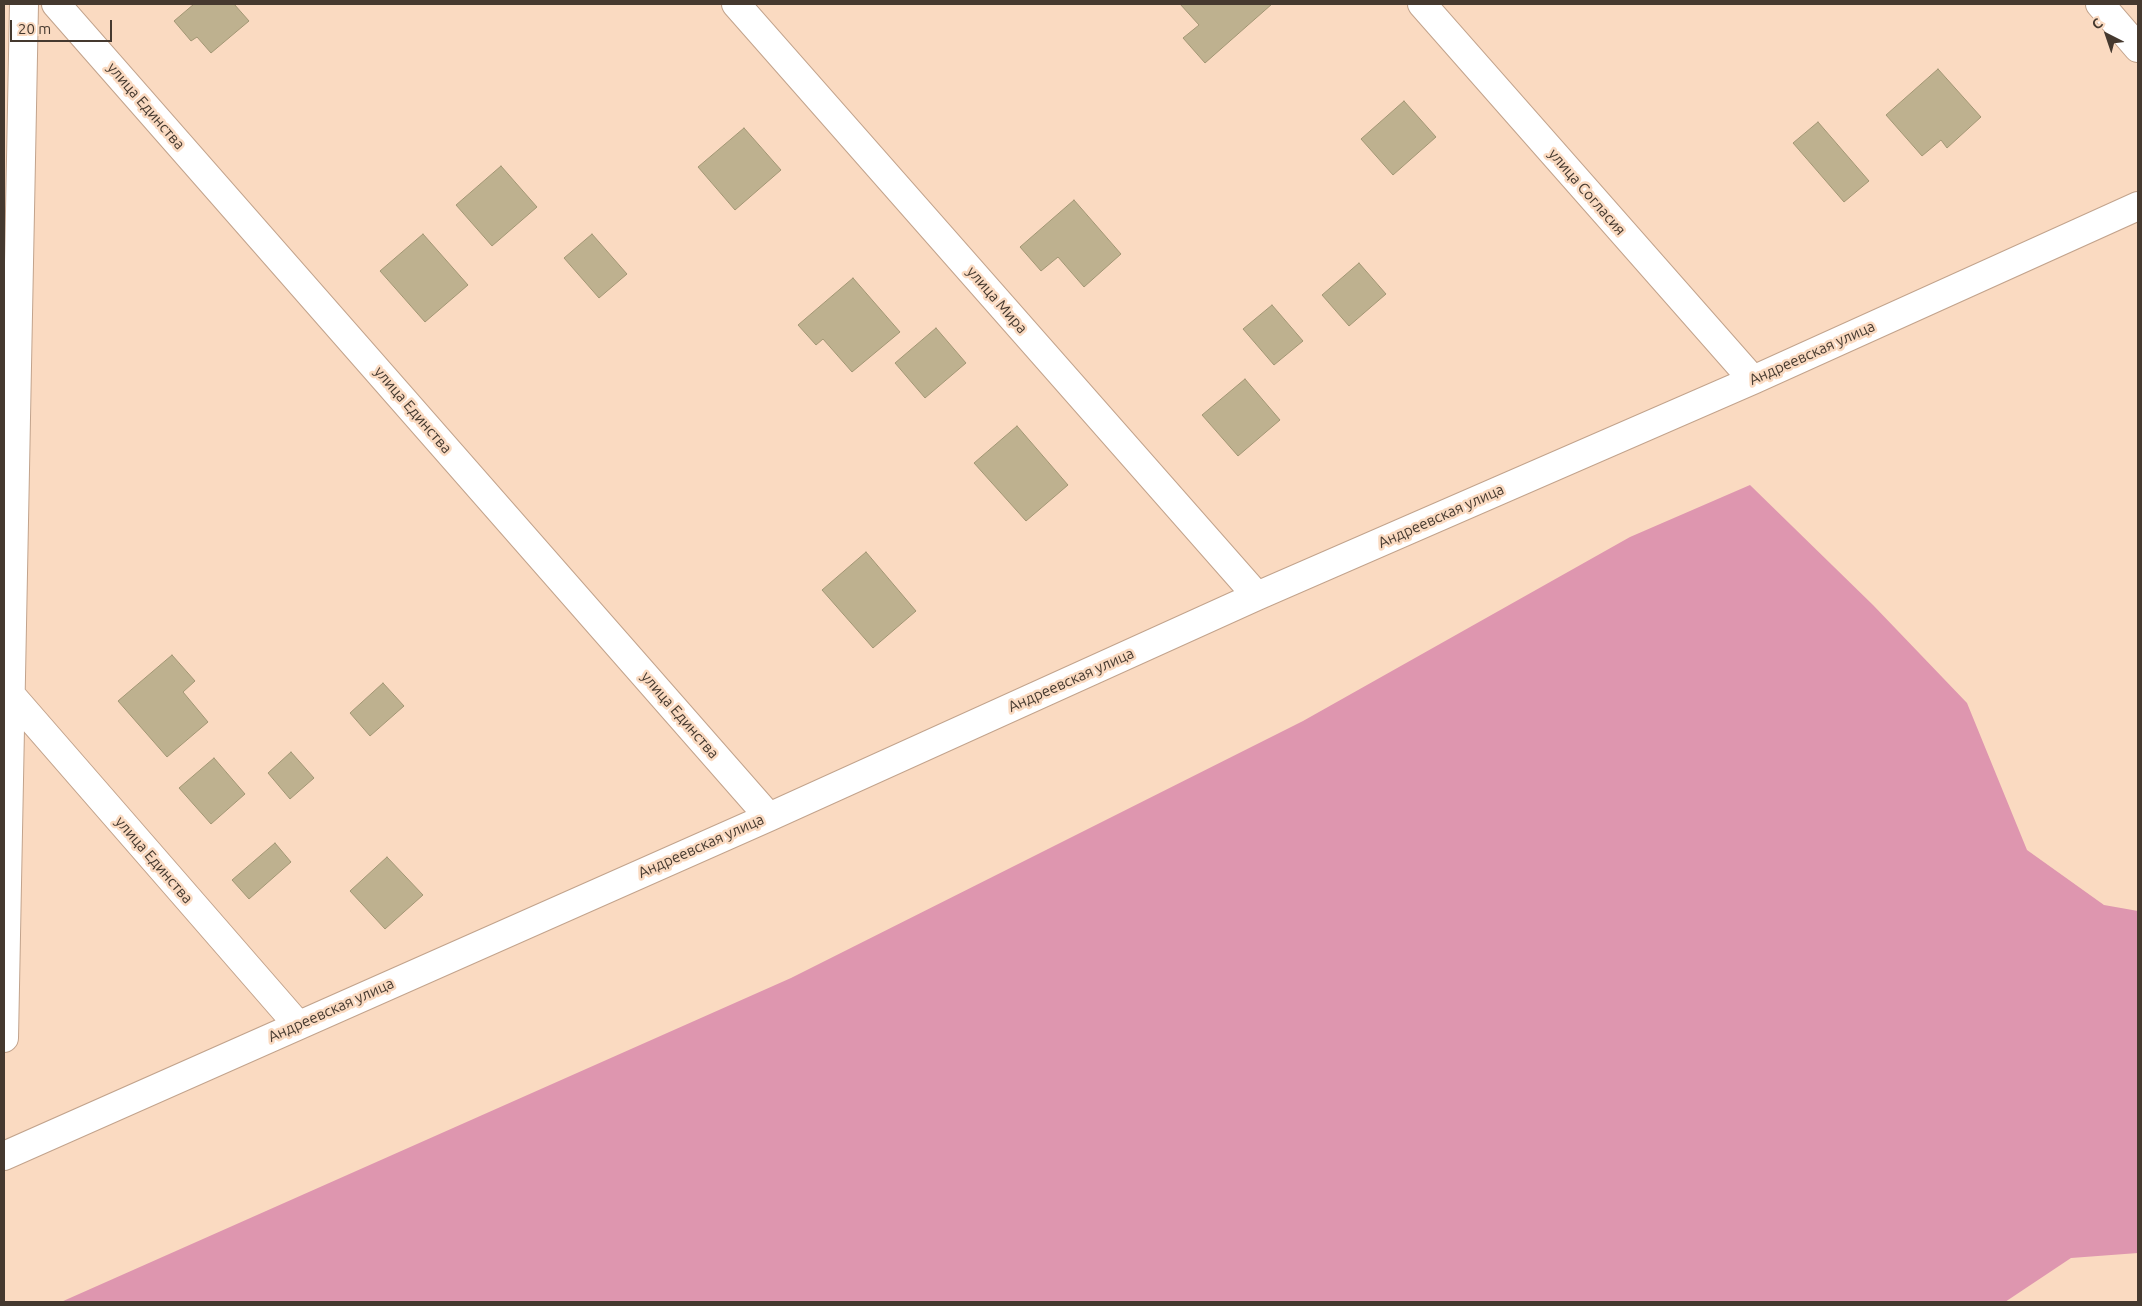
<!DOCTYPE html>
<meta charset="utf-8">
<style>
body{margin:0}
#map{position:relative;width:2142px;height:1306px;overflow:hidden;background:#fadac1;font-family:Ubuntu,sans-serif}
canvas{display:block}
.frame{position:absolute;inset:0;border:5px solid #45392f;pointer-events:none}
.north{position:absolute;left:2082px;top:10px;width:50px;height:50px;-webkit-text-stroke:4px #fadac1;paint-order:stroke;rotate:319deg;font-size:14px;font-weight:700;line-height:20px;text-align:center;color:#45392f}
.north::after{content:'';display:block;margin:auto;width:18px;height:22px;background:#45392f;clip-path:polygon(50% 0,100% 100%,50% 72%,0 100%)}
.scale{position:absolute;left:10px;top:20px;width:102px;height:22px;box-sizing:border-box;border:2px solid #45392f;border-top:0;padding-left:6px;font-size:15px;line-height:18px;white-space:nowrap;color:#45392f;-webkit-text-stroke:4px #fadac1;paint-order:stroke}
</style>
<div id="map">
<canvas width="2142" height="1306"></canvas>
<div class="frame"></div>
<div class="north">С</div>
<div class="scale">20 m</div>
</div>
<script>
const c = document.querySelector('canvas').getContext('2d');
c.lineJoin = 'round';
function fill(path, color) { c.fillStyle = color; c.fill(path, 'evenodd'); }
const poly = rows => new Path2D(rows.map(r => 'M' + r).join(''));
function trace(path, color, width, dash) { c.strokeStyle = color; c.lineWidth = width; c.lineCap = dash ? 'butt' : 'round'; c.setLineDash(dash || []); c.stroke(path); }
function drawText(font, color, halo, rows, align = 'center') {
  c.font = font + ' Ubuntu,sans-serif'; c.lineWidth = 5; c.setLineDash([]); c.textBaseline = 'middle'; c.strokeStyle = halo; c.fillStyle = color; for (const [text, x, y, turn = 0] of rows) {
    c.save(); c.translate(x, y); c.rotate((+turn || 0) * Math.PI / 180); c.textAlign = isNaN(turn) ? turn : align; if (halo) c.strokeText(text, 0, 0); c.fillText(text, 0, 0); c.restore();
  }
}
fill(poly([
 [1750,485,1873,605,1967,703,2027,850,2104,905,2138,911,2138,1253,2071,1258,2005,1302,61,1302,791,978,1303,721,1630,537]
]), '#de96af');
const building = poly([
 [194,4,234,4,249,21,211,53,197,37,191,41,174,21,194,4],
 [1180,4,1272,4,1205,63,1183,38,1199,25,1180,4],
 [1938,69,1981,117,1947,148,1941,140,1922,156,1886,115,1938,69],
 [1404,101,1436,137,1393,175,1361,139,1404,101],
 [1818,122,1869,181,1844,202,1793,143,1818,122],
 [744,128,781,170,735,210,698,167,744,128],
 [501,166,537,207,492,246,456,205,501,166],
 [1074,200,1121,254,1084,287,1058,257,1041,271,1020,247,1074,200],
 [423,234,468,285,425,322,380,271,423,234],
 [592,234,627,274,599,298,564,258,592,234],
 [1359,263,1386,294,1349,326,1322,295,1359,263],
 [853,278,900,332,852,372,823,339,816,345,798,325,853,278],
 [1272,305,1303,341,1274,365,1243,329,1272,305],
 [936,328,966,363,925,398,895,363,936,328],
 [1245,379,1280,420,1238,456,1202,415,1245,379],
 [1017,426,1068,485,1026,521,974,463,1017,426],
 [866,552,916,611,873,648,822,590,866,552],
 [172,655,195,681,183,692,208,722,167,757,118,701,172,655],
 [383,683,404,706,370,736,350,713,383,683],
 [291,752,314,778,290,799,268,773,291,752],
 [214,758,245,794,211,824,179,788,214,758],
 [275,843,291,862,249,899,232,880,275,843],
 [387,857,423,895,385,929,350,891,387,857]
]);
fill(building, '#beb18f');
trace(building, '#a29674', 1);
const minor = poly([
 [56,4,769,817],
 [736,4,1257,596],
 [1422,4,1753,380],
 [2100,4,2138,48],
 [11,695,298,1025],
 [4,1038,24,4],
 [4,1156,769,817,1257,596,1753,380,2138,206]
]);
trace(minor, '#c2a38c', 30);
trace(minor, '#fff', 28);
drawText('15px', '#45392f', '#fadac1', [
 ["улица Единства",146,106,49],
 ["улица Согласия",1587,192,49],
 ["улица Мира",997,300,49],
 ["Андреевская улица",1812,353,-24],
 ["улица Единства",413,410,49],
 ["Андреевская улица",1441,516,-24],
 ["Андреевская улица",1071,680,-24],
 ["улица Единства",680,715,49],
 ["Андреевская улица",701,846,-24],
 ["улица Единства",154,860,49],
 ["Андреевская улица",331,1010,-24]
]);
</script>
